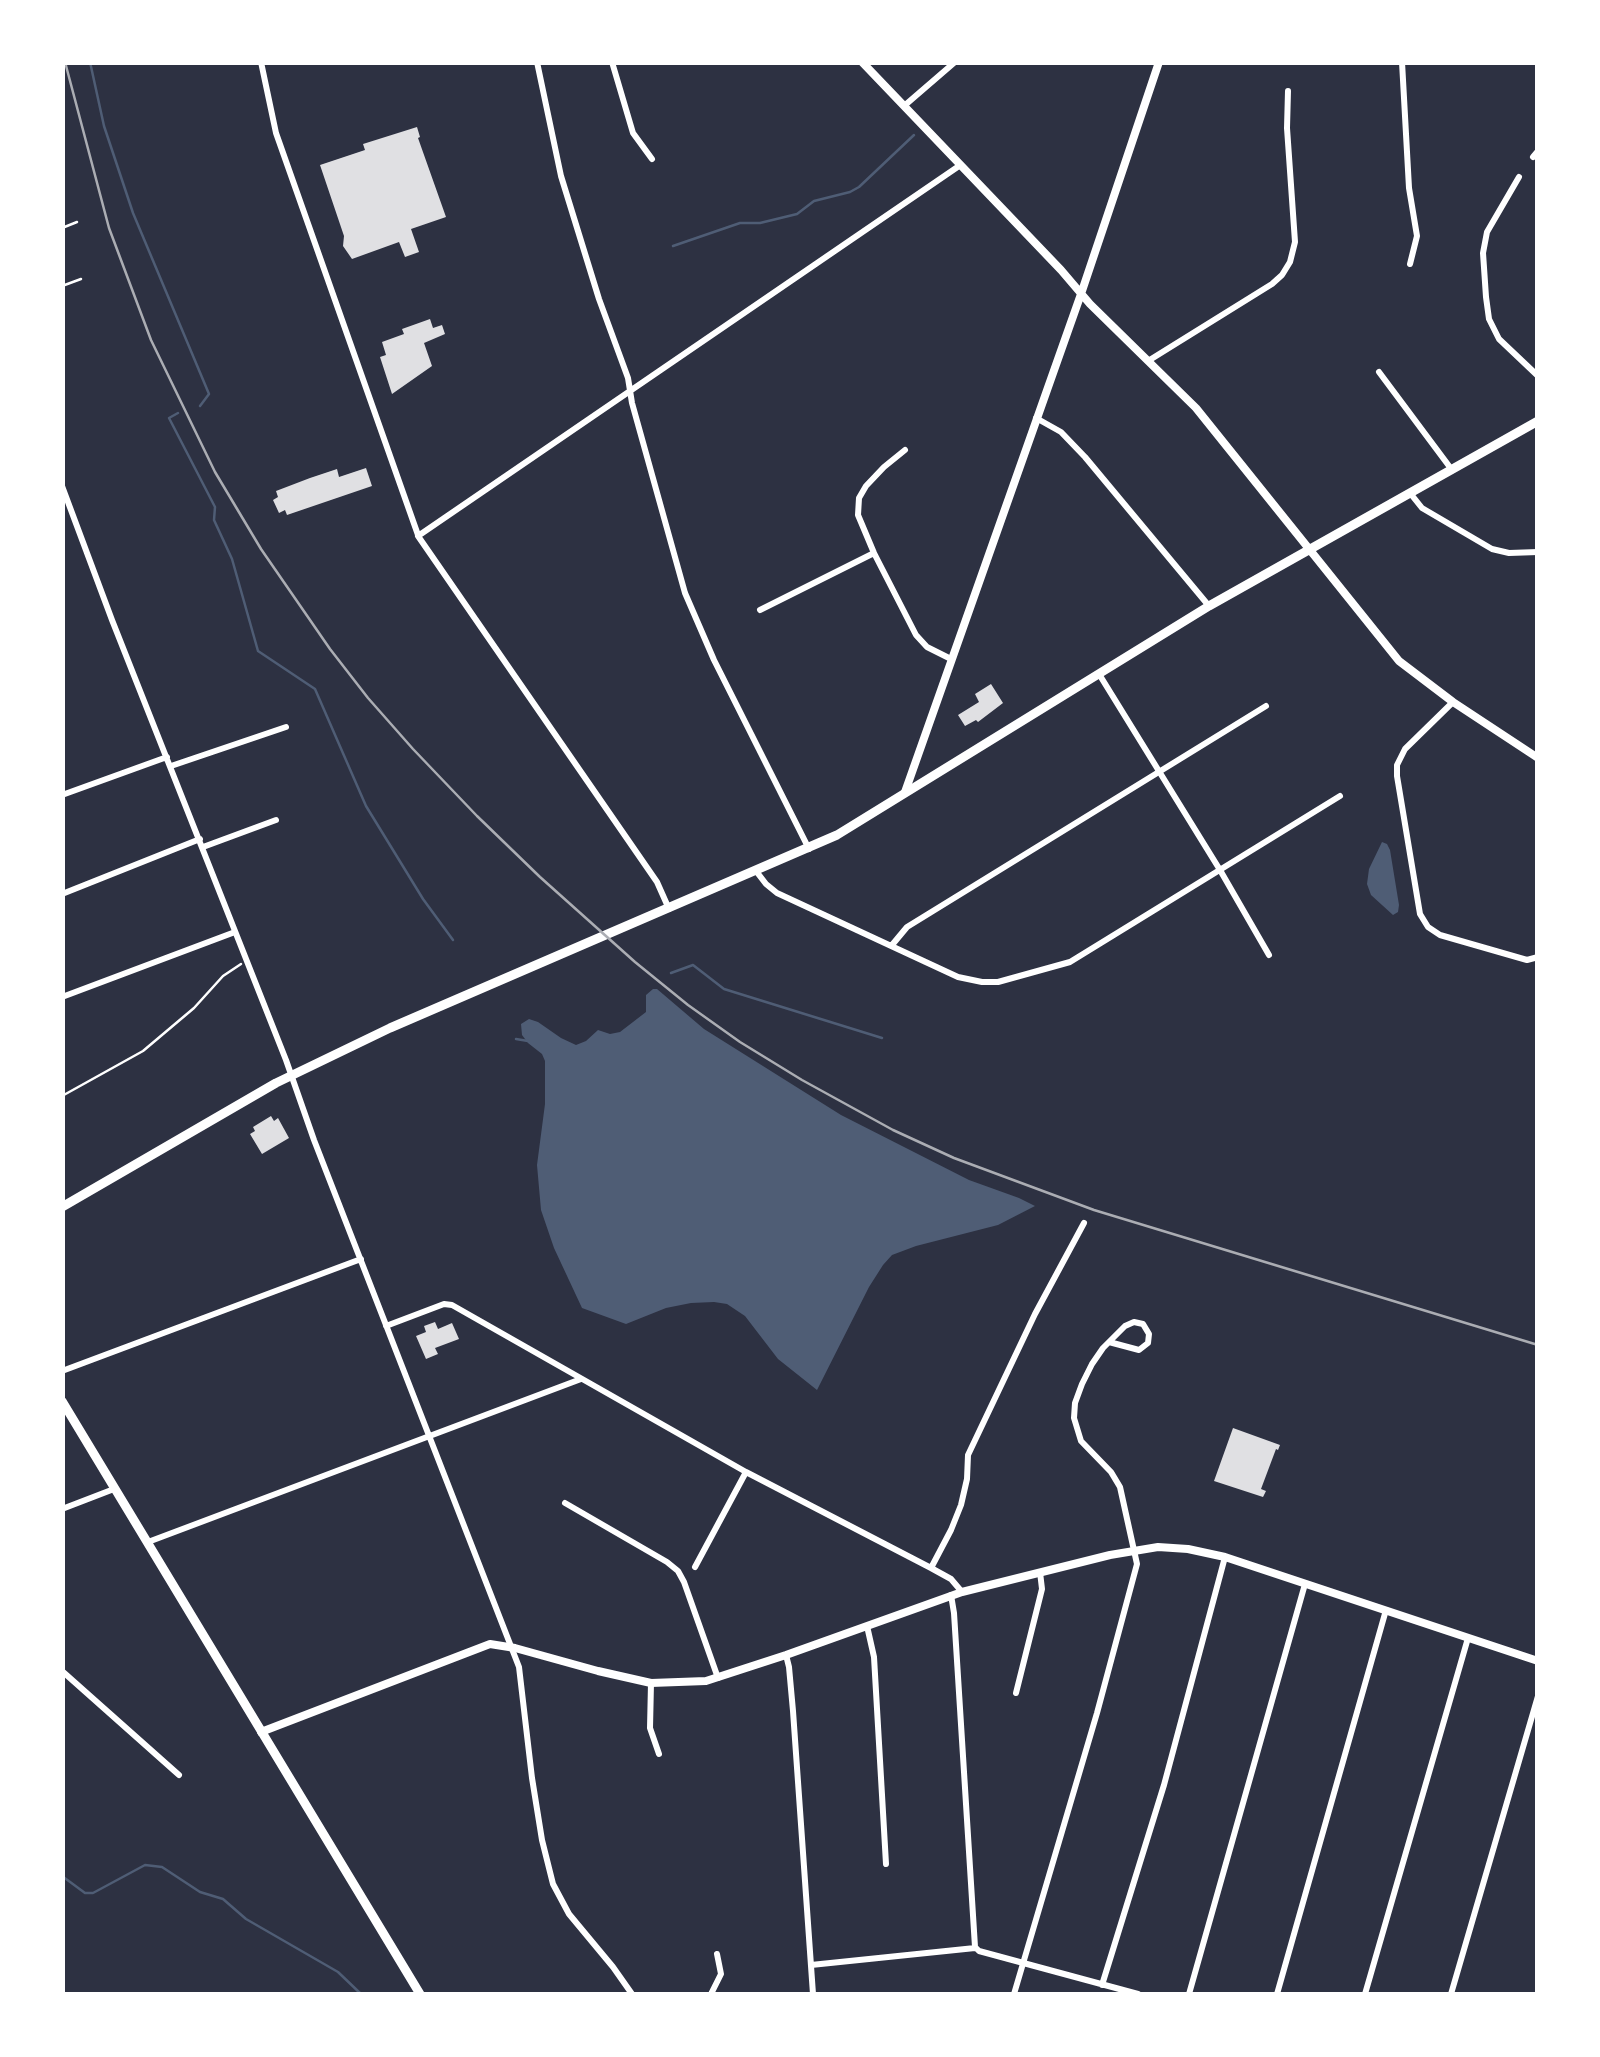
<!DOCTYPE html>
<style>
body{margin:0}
#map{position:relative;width:1600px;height:2057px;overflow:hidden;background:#2d3142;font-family:"Libre Baskerville",serif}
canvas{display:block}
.frame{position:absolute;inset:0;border:65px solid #fff;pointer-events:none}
</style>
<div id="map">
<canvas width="1600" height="2057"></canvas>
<div class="frame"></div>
</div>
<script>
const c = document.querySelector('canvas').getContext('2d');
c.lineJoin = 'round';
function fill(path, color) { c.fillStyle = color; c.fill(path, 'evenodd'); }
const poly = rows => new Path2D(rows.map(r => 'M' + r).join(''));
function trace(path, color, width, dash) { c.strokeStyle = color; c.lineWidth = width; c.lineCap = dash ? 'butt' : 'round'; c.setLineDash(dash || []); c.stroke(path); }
fill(poly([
 [1382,842,1387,844,1390,850,1399,905,1398,912,1393,915,1371,895,1367,884,1369,869],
 [653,989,657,989,704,1029,841,1115,969,1180,1019,1198,1035,1206,998,1225,916,1246,892,1255,883,1265,869,1287,817,1390,778,1359,745,1316,727,1304,714,1302,691,1303,666,1308,626,1324,582,1308,554,1248,541,1210,537,1165,545,1104,545,1061,542,1054,528,1043,522,1035,521,1024,529,1019,538,1022,561,1038,576,1045,586,1041,598,1030,610,1034,620,1032,646,1012,646,995]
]), '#4f5d75');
trace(poly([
 [90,62,104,126,133,213,209,394,200,406],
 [673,246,740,223,760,223,797,214,814,201,850,192,859,187,914,135],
 [178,413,169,418,215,507,214,520,232,559,258,651,315,689,366,806,423,899,453,940],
 [671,973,693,965,724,989,882,1038],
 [516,1039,528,1041],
 [62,1876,85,1893,93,1893,145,1865,162,1867,200,1892,223,1899,246,1919,338,1972,361,1994]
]), '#4f5d75', 2.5);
fill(poly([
 [417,127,420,137,418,138,446,217,411,229,419,252,405,257,399,242,352,259,343,246,344,236,320,165,365,150,363,144],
 [430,319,433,328,442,325,445,334,424,343,432,366,392,394,380,357,386,355,382,342,404,334,402,329],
 [366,468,372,486,287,515,285,510,279,513,273,500,278,497,276,491,310,478,337,469,339,477],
 [991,684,1003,703,978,722,976,720,965,726,958,715,979,702,975,694],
 [271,1116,274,1121,278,1118,289,1138,262,1154,250,1134,255,1131,253,1127],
 [435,1322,438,1329,452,1323,459,1339,435,1348,438,1354,426,1359,416,1336,426,1332,424,1326],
 [1233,1428,1280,1445,1278,1450,1276,1449,1261,1489,1266,1491,1263,1497,1214,1481]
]), '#e0e0e3');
trace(poly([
 [62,228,77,222],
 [62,286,81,279],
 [62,1096,143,1051,194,1008,223,976,241,964]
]), '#fff', 2.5);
trace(poly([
 [261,62,276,133,418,535],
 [537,62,561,176,599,299,628,378,632,403,685,593,714,660,809,849],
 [612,62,633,133,652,159],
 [1402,62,1409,188,1417,236,1410,264],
 [904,106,955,62],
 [1533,157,1538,151],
 [1519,177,1487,232,1483,253,1486,297,1489,319,1499,339,1538,376],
 [1148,361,1272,284,1282,275,1290,262,1295,242,1287,128,1288,91],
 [1379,372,1452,470],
 [1036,418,1061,432,1085,457,1209,606],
 [905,450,884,467,866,486,859,498,858,515,874,553,916,635,927,647,951,659],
 [62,486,112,620,286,1060,314,1140,519,1667,532,1778,542,1840,553,1884,569,1914,613,1967,632,1994],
 [1410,493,1422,508,1492,549,1509,553,1538,552],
 [760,610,874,553],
 [1099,674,1220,870,1269,955],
 [1453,702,1405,749,1397,765,1397,776,1420,914,1428,927,1440,935,1527,960,1538,957],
 [171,766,286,727],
 [62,795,167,757],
 [203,847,276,820],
 [756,871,766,884,777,893,958,977,982,982,998,982,1070,962,1340,796],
 [62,894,200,839],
 [669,909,657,882,418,536,959,166],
 [892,945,907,927,1266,706],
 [62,997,235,932],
 [386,1326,444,1304,452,1305,746,1472,931,1568,951,1579,962,1592],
 [62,1371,361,1259],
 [565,1503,667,1562,678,1571,684,1582,718,1678],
 [62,1509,114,1489],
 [148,1542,581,1379],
 [695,1567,746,1472],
 [931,1568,951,1530,961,1505,967,1479,968,1455,1035,1314,1084,1223],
 [951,1595,954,1613,975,1947,979,1951,1138,1994],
 [867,1626,874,1657,886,1864],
 [786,1655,789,1667,793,1711,813,1994],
 [62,1671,179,1775],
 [651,1683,650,1728,659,1754],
 [1016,1693,1042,1589,1040,1572],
 [811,1965,975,1948],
 [1102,1985,1164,1785,1225,1557],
 [711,1994,721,1974,717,1954],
 [1014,1994,1097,1713,1137,1564,1120,1487,1111,1472,1081,1441,1074,1418,1075,1403,1082,1384,1092,1364,1103,1348,1109,1342,1139,1350,1148,1343,1149,1334,1143,1324,1134,1322,1125,1326,1109,1342],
 [1189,1994,1305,1584],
 [1277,1994,1386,1610],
 [1365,1994,1468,1638],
 [1451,1994,1538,1696]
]), '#fff', 6);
trace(poly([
 [862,62,1061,270,1090,304,1196,408,1399,661,1453,702,1538,758],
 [905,792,1081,294,1159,62],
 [261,1732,490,1644,515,1648,598,1671,651,1683,706,1681,786,1655,962,1592,1110,1555,1158,1547,1188,1549,1225,1557,1538,1661]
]), '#fff', 8);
trace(poly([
 [62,1401,420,1994]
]), '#fff', 9);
trace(poly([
 [62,1207,276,1083,390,1028,837,835,1209,606,1538,421]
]), '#fff', 9);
trace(poly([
 [65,62,109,228,151,340,215,472,261,549,330,649,368,698,413,749,477,816,540,877,635,962,688,1005,740,1042,802,1080,893,1130,954,1158,1094,1210,1538,1345]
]), '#abadb3', 2.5);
</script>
